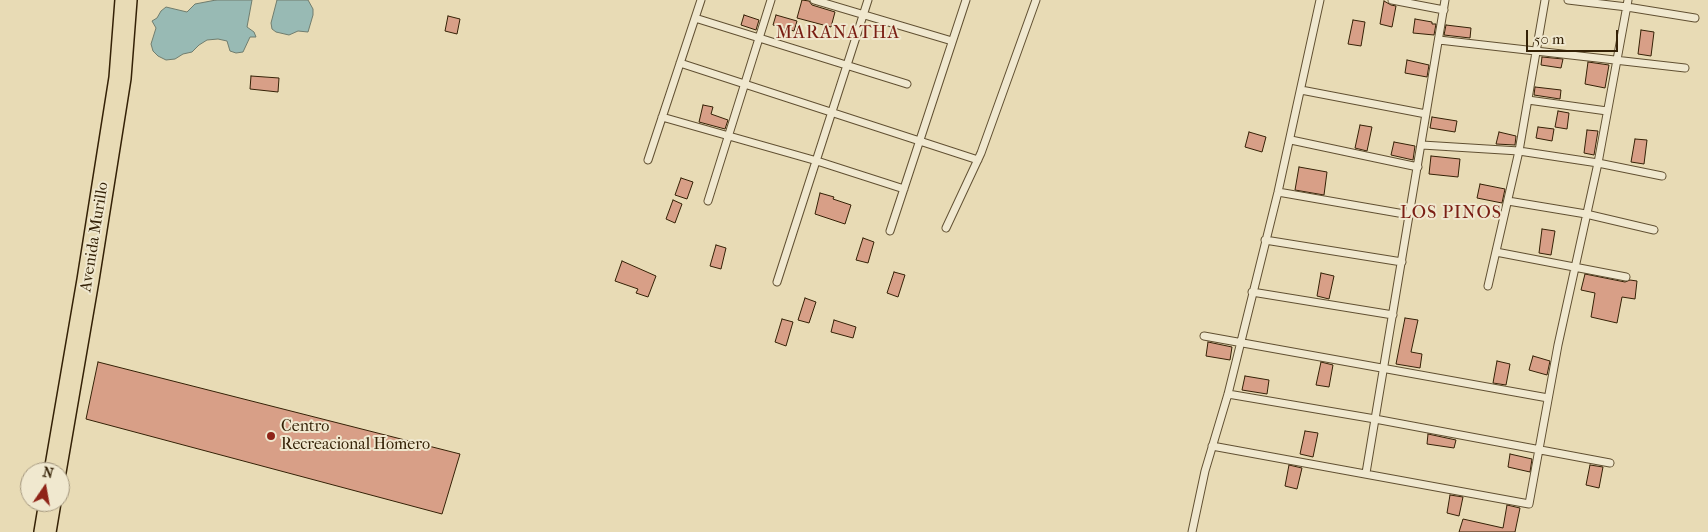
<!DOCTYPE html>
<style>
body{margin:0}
#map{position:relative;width:1708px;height:532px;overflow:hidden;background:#e8dbb5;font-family:"IM FELL French Canon",serif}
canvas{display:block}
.north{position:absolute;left:20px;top:462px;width:50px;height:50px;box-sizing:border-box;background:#f0e8cf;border:1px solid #a5987f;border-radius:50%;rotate:12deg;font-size:14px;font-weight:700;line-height:20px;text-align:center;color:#342106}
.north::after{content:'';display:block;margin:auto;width:18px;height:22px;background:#8f2418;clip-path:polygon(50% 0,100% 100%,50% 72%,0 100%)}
.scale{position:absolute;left:1526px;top:30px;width:92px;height:22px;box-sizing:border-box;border:2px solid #342106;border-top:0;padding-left:6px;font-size:15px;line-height:18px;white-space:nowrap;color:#342106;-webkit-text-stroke:4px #f0e8cf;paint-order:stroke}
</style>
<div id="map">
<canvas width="1708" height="532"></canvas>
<div class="north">N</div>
<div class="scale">50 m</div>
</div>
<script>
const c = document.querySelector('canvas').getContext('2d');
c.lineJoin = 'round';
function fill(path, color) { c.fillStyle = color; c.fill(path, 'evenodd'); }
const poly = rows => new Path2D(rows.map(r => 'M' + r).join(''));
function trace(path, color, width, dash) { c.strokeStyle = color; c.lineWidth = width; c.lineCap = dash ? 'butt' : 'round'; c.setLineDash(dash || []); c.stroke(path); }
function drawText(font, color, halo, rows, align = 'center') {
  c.font = font + ' "IM FELL French Canon",serif'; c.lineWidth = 4; c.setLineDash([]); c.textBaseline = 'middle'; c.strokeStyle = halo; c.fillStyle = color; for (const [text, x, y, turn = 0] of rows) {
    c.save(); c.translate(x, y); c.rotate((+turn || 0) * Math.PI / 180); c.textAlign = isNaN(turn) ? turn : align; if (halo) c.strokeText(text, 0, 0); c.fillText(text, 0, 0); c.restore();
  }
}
const water = poly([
 [216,0,252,0,247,27,254,32,256,37,250,37,243,52,236,53,230,51,227,41,218,39,207,40,199,45,192,52,183,54,175,59,166,60,158,56,153,51,151,44,156,28,152,21,157,18,161,11,166,7,187,12,195,4,216,0],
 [277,0,308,0,313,9,313,15,308,32,298,31,289,35,276,32,272,29,271,23,277,0]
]);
fill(water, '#98bab4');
trace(water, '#707d6e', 1);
const building = poly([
 [802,0,809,1,812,5,835,12,831,27,797,18,802,0],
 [1384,1,1391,5,1396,6,1392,27,1380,24,1384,1],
 [744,15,759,20,756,30,741,25,744,15],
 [776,15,797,21,794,31,773,25,776,15],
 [448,16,460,19,457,34,445,31,448,16],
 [1415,19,1432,22,1432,24,1436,24,1434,35,1413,33,1415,19],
 [1353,20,1365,22,1361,46,1348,44,1353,20],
 [1446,25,1471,28,1470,38,1444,35,1446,25],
 [1641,30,1654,32,1651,56,1638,54,1641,30],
 [1542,57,1563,59,1561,68,1541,65,1542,57],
 [1407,60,1429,65,1427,77,1405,73,1407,60],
 [1588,62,1609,65,1605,88,1585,84,1588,62],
 [251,76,279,78,278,92,250,89,251,76],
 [1535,87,1561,90,1560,99,1534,95,1535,87],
 [703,105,713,107,711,114,728,120,725,129,699,122,703,105],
 [1558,111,1569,113,1567,129,1555,127,1558,111],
 [1432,117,1457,121,1455,132,1430,128,1432,117],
 [1360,125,1372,127,1367,151,1355,148,1360,125],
 [1538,127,1554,129,1552,141,1536,138,1538,127],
 [1587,130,1598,131,1594,155,1584,153,1587,130],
 [1249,132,1266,137,1262,152,1245,147,1249,132],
 [1499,132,1516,136,1515,145,1496,144,1499,132],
 [1635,139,1647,140,1644,164,1631,162,1635,139],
 [1394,142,1415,146,1413,160,1391,155,1394,142],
 [1431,156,1460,159,1458,177,1429,174,1431,156],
 [1299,167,1327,172,1324,195,1295,190,1299,167],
 [681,178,693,182,687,199,675,195,681,178],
 [1480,184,1505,189,1502,203,1477,198,1480,184],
 [820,193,834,197,833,199,851,205,845,224,815,214,820,193],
 [673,200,682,204,675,223,666,219,673,200],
 [1542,229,1555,231,1551,255,1539,253,1542,229],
 [863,238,874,242,868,263,856,260,863,238],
 [716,245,726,248,721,269,710,266,716,245],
 [622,261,656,276,648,297,636,293,638,289,615,281,622,261],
 [894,272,905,275,898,297,887,293,894,272],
 [1321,273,1334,276,1329,299,1317,296,1321,273],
 [1585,274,1625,282,1630,280,1637,281,1635,299,1622,297,1617,323,1591,317,1595,293,1581,290,1585,274],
 [805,298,816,302,809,323,798,320,805,298],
 [1405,318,1418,320,1411,352,1422,354,1420,368,1396,364,1405,318],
 [782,319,793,322,786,346,775,342,782,319],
 [834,320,856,327,853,338,831,332,834,320],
 [1208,342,1232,347,1230,360,1206,356,1208,342],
 [1533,356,1550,361,1547,375,1529,370,1533,356],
 [1497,361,1510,364,1506,385,1493,383,1497,361],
 [98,362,460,454,442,514,86,419,98,362],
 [1321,362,1333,365,1329,387,1316,385,1321,362],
 [1245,376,1269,380,1267,394,1242,390,1245,376],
 [1305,431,1318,433,1313,457,1300,454,1305,431],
 [1428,434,1456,440,1454,448,1427,444,1428,434],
 [1510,454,1532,459,1530,472,1508,467,1510,454],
 [1289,465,1302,468,1297,489,1285,486,1289,465],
 [1590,465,1603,467,1599,488,1586,485,1590,465],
 [1450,495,1463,497,1459,516,1447,513,1450,495],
 [1507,505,1520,508,1515,532,1459,532,1463,519,1503,528,1507,505]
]);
fill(building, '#d89f87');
trace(building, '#342106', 1);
const lane = poly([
 [814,0,952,41],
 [1392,0,1444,10],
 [1568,0,1627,7,1695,18],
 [695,18,907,84],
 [1439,40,1685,68],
 [680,63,978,160],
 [1301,90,1426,114],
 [1528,100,1607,111],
 [662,117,817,161,904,189],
 [1291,140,1418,167],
 [1422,145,1519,151,1598,163,1662,176],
 [648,160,701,0],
 [1278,192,1410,215],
 [708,201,771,0],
 [1508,201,1586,214,1654,230],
 [946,228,981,153,1036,0],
 [890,231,966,0],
 [1265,240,1402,262],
 [1496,252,1626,277],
 [777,282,868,0],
 [1488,286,1519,151,1545,0],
 [1252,292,1393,315],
 [1204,336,1548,398],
 [1228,394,1375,419,1610,463],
 [1212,446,1529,504,1558,345,1598,163,1628,0],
 [1366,473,1445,0],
 [1192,532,1205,471,1228,394,1278,192,1320,0]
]);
const primary = poly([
 [55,472,88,280,120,78,126,0],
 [45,532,50,502]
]);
trace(lane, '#615032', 9);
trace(primary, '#342106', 24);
trace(lane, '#f0e8cf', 7);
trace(primary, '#e8dbb5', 21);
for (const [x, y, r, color] of [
 [271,436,5,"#8f2418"]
]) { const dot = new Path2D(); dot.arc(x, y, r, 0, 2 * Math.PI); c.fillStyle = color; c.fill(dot); trace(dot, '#f0e8cf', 2); }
drawText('16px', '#342106', '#f0e8cf', [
 ["Avenida Murillo",95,237,-81]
]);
drawText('16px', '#342106', '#f0e8cf', [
 ["Centro",281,427],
 ["Recreacional Homero",281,445]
], 'left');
c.letterSpacing = '1px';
drawText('18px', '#7a1f14', '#f0e8cf', [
 ["MARANATHA",838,34],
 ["LOS PINOS",1451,214]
]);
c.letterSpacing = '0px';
</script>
